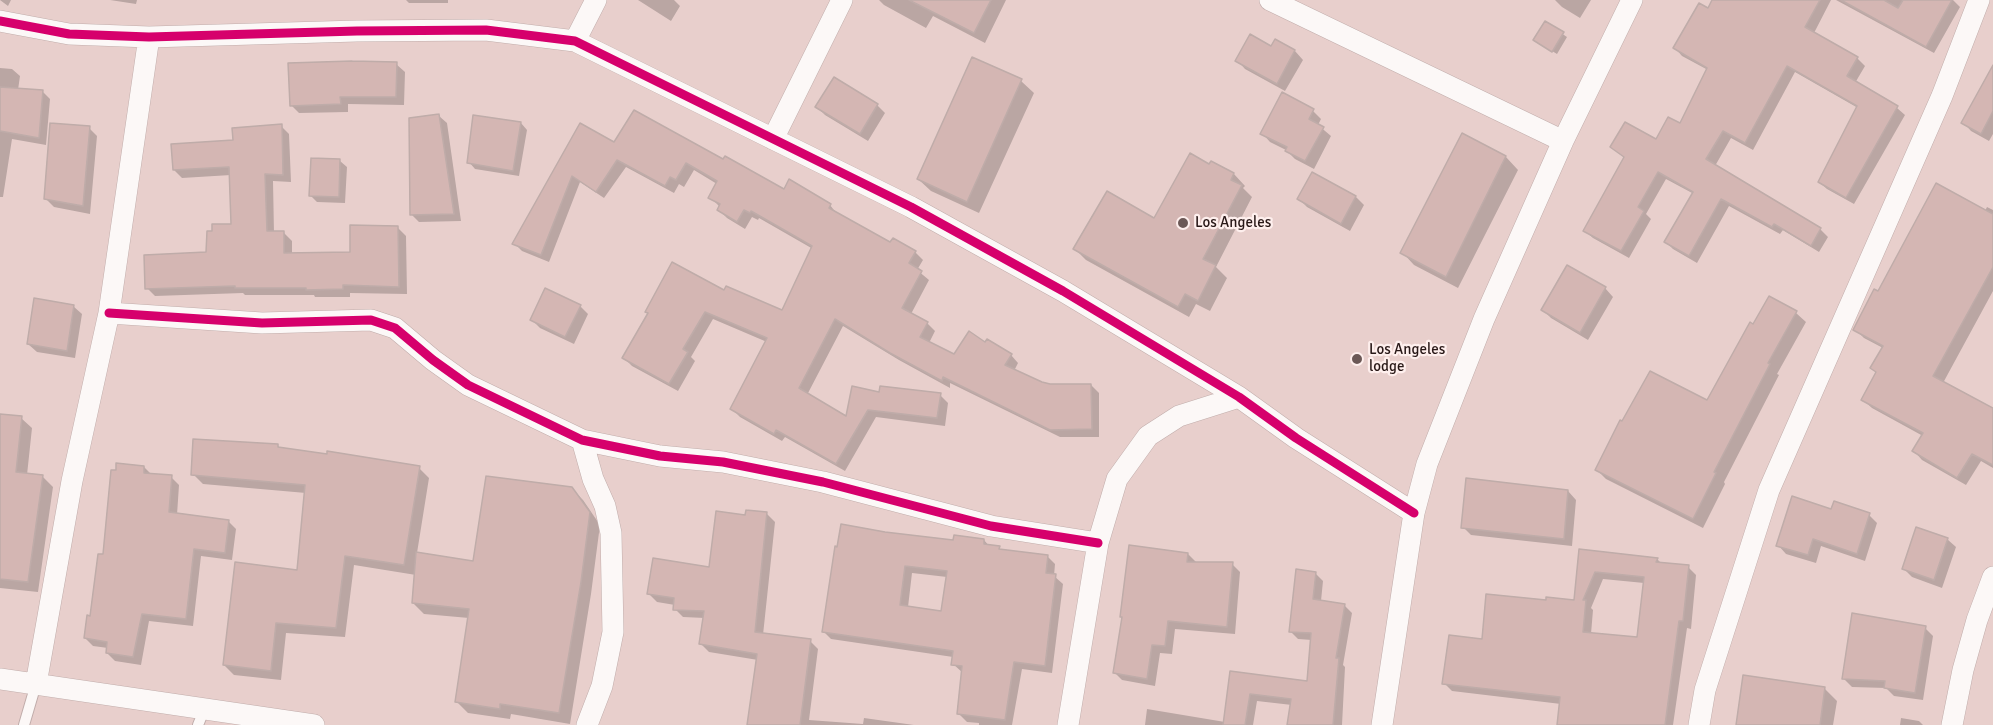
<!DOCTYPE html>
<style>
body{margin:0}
canvas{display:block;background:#e8cfcc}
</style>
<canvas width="1993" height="725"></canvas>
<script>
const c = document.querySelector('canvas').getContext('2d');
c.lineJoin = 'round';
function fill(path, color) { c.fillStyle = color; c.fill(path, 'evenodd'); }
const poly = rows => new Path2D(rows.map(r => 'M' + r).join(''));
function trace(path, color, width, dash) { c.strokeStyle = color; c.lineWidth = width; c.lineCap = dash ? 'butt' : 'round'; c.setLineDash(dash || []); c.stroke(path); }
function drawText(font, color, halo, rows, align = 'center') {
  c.font = font + ' Signika,sans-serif'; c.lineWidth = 4.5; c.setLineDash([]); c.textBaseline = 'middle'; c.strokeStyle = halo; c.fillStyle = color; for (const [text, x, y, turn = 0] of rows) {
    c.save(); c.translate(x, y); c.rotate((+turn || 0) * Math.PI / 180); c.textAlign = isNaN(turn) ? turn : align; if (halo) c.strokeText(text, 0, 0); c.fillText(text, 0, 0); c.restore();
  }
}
fill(poly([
 [0,0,11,0,8,6],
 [110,0,137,0,136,4],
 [406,0,448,0,448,3,409,3],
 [638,0,674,0,680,6,671,21],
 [879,0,1006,0,985,43,933,16,926,28,884,5],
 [1555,0,1591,0,1580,18,1562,7],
 [1714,0,1831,0,1814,33,1857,58,1865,66,1855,83,1897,108,1905,115,1854,204,1827,189,1819,182,1858,108,1795,72,1753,150,1731,138,1715,166,1821,230,1828,237,1819,252,1783,230,1780,234,1729,206,1697,263,1673,249,1666,242,1694,194,1666,179,1646,214,1651,219,1629,258,1593,238,1585,231,1625,158,1612,147,1657,142,1680,125,1708,70,1682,56,1675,48,1708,10],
 [1836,0,1953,0,1960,7,1934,53],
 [1546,23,1567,37,1557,54,1539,43],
 [1276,41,1295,51,1303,60,1285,91,1245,69,1237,60,1272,48],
 [396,64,405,72,404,105,348,104,348,112,299,113,291,105],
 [0,68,12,69,20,76,18,90,42,91,50,99,46,145,12,139,3,197,0,197],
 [1021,81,1034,93,979,213,931,191,918,179],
 [1993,84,1993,134,1989,141,1971,131,1963,122],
 [877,105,885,113,868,141,825,115,817,107],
 [1313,111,1321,119,1318,125,1331,136,1314,169,1295,159,1286,150,1270,142,1262,133],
 [439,116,447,123,461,221,419,222,412,215],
 [521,123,527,130,519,176,475,169,469,162],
 [581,125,615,144,724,161,784,191,830,205,837,214,891,244,915,252,923,260,917,270,929,280,911,314,927,323,935,331,929,343,955,356,986,344,1011,355,1018,363,1014,371,1042,384,1091,385,1099,393,1099,437,1060,437,950,383,950,388,899,360,843,326,807,395,847,418,881,394,940,395,948,403,945,426,876,417,845,471,785,437,782,441,740,417,732,409,767,342,713,319,691,357,695,361,678,391,632,366,624,358,725,292,783,312,813,249,759,218,758,220,752,217,745,229,727,218,719,210,720,207,710,197,717,184,694,170,684,187,679,184,674,193,626,167,604,198,580,182,549,262,522,251,514,243],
 [281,126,289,134,291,182,273,181,274,233,284,233,292,241,292,255,351,253,398,228,406,236,407,294,350,293,350,297,315,297,314,295,245,295,243,293,155,296,147,288,208,254,233,225,231,175,182,178,174,170,234,141],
 [89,128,97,136,90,214,54,207,46,199],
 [1463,135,1506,157,1518,170,1458,288,1414,265,1402,252],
 [340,161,347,167,345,203,317,202,311,196],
 [1211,163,1234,174,1245,186,1243,188,1252,197,1216,267,1227,278,1210,311,1196,304,1189,317,1086,260,1075,249,1154,220],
 [1313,174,1356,197,1364,205,1350,231,1307,207,1299,199],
 [1987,207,1993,210,1993,291,1943,383,1993,410,1993,468,1981,461,1966,485,1922,460,1914,451,1923,436,1872,408,1863,400,1877,373,1872,368,1883,348,1864,338,1855,329,1878,293,1985,211],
 [1568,267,1605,288,1613,297,1588,340,1551,318,1543,310],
 [73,306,82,314,75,358,37,352,28,344],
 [580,306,588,314,574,344,540,328,532,320],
 [1796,313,1806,322,1777,374,1779,375,1724,482,1725,484,1703,528,1606,479,1596,469,1708,402,1754,326],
 [0,415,21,418,32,428,27,475,42,476,53,487,38,592,0,588],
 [278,446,281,449,419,468,429,478,417,553,474,563,571,488,583,500,600,525,591,594,570,724,511,714,510,719,468,713,457,702,469,618,424,614,413,603,416,575,354,565,345,637,286,633,281,680,234,675,224,665,299,572,306,493,203,484,193,474],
 [144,467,152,475,171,477,179,485,177,515,228,521,236,529,232,560,201,556,193,626,149,621,141,665,115,661,107,653,108,648,93,646,85,638,104,556],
 [1568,491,1576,500,1572,546,1471,535,1463,527],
 [1832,511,1869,515,1877,523,1865,561,1821,546,1816,563,1786,554,1778,545],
 [767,514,775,522,763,635,810,641,818,649,809,720,863,724,864,718,914,725,749,725,758,660,709,652,701,644,705,618,683,617,675,609,675,605,657,602,649,594,710,568,747,517],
 [884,533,954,541,984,540,990,547,999,548,1002,551,1047,556,1055,564,1054,576,1063,584,1052,673,1022,669,1012,725,979,725,979,723,967,722,959,714,963,673,953,664,953,657,831,639,823,631],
 [912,573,947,577,942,612,908,607],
 [1947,539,1956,547,1942,588,1912,577,1904,569],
 [1580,551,1658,560,1662,564,1688,567,1696,575,1691,629,1687,628,1673,725,1558,725,1561,704,1452,691,1444,683,1483,641,1547,602,1575,601],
 [1603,579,1644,583,1639,639,1591,634,1593,610,1591,608],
 [1188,554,1196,562,1232,564,1240,572,1235,634,1175,629,1172,654,1160,653,1155,686,1122,680,1114,672,1123,618,1121,616],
 [1315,573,1323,581,1321,601,1345,606,1352,613,1343,665,1345,667,1342,725,1289,725,1292,705,1257,701,1253,725,1145,725,1147,709,1225,722,1231,673,1309,683,1312,640,1298,639,1290,631],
 [1925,628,1933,636,1923,700,1894,696,1886,688,1852,687,1844,679],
 [1825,689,1837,701,1833,725,1737,725],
 [1901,718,1919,721,1923,725,1900,725]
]), '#0003');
const building = poly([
 [909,0,991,0,974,33,909,0],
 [1712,0,1820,0,1805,27,1858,57,1847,76,1898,106,1846,198,1818,182,1857,106,1787,66,1745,143,1723,131,1706,159,1821,228,1811,246,1774,224,1772,227,1721,199,1689,256,1664,242,1693,192,1658,172,1638,207,1644,211,1621,251,1583,231,1624,157,1610,147,1625,122,1656,139,1668,117,1680,123,1707,68,1673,48,1699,3,1708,8,1712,0],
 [1841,0,1884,0,1898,8,1903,0,1952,0,1926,47,1841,0],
 [1545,21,1564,32,1552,52,1533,40,1545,21],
 [1250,34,1271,46,1275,39,1295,50,1277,84,1235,61,1250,34],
 [972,57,1022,79,967,202,917,179,972,57],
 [352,61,397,62,396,97,340,97,341,104,290,106,288,63,352,61],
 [1993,65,1993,111,1981,134,1961,123,1993,65],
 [834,77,878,104,860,134,815,107,834,77],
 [0,87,43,90,39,138,0,131,0,87],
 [1282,92,1314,109,1309,119,1324,127,1305,161,1285,151,1287,147,1260,134,1282,92],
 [634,110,723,159,725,156,784,189,789,179,831,204,829,208,890,242,893,238,916,251,909,263,922,271,902,308,928,322,920,337,954,354,969,331,985,342,987,339,1012,354,1005,365,1042,382,1050,384,1091,384,1092,429,1050,430,943,377,942,381,890,353,835,319,799,388,846,416,852,386,879,392,880,386,941,393,937,418,868,410,836,464,776,430,774,434,730,409,767,338,705,312,683,349,688,352,669,384,622,358,648,313,645,312,672,262,724,290,726,286,782,310,812,246,751,211,750,213,744,210,737,222,717,210,720,204,708,198,717,181,686,163,676,180,670,177,665,186,617,160,596,192,572,176,541,255,512,244,580,123,614,142,634,110],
 [439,114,454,214,410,215,409,118,439,114],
 [473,115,521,122,513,171,467,163,473,115],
 [50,123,90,126,83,206,44,199,50,123],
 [282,124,283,175,265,174,267,231,284,231,284,253,350,252,350,225,398,226,399,287,343,285,343,289,306,290,306,288,235,288,235,286,145,289,144,255,206,252,207,231,212,231,212,224,231,224,229,167,173,170,171,144,233,140,232,128,282,124],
 [1462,133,1506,156,1446,277,1400,253,1462,133],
 [1190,153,1209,164,1211,161,1234,173,1231,180,1242,185,1203,259,1216,265,1198,301,1185,294,1178,307,1073,249,1107,191,1154,218,1190,153],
 [311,158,340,159,339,197,309,196,311,158],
 [1312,172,1356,196,1341,224,1297,199,1312,172],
 [1936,183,1993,214,1993,267,1933,376,1993,408,1993,465,1972,454,1957,478,1912,451,1923,433,1861,400,1876,372,1870,368,1883,346,1853,330,1874,289,1878,291,1936,183],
 [1567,265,1606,287,1580,333,1541,310,1567,265],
 [545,288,581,305,565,337,530,320,545,288],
 [1769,296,1797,311,1768,363,1770,364,1714,472,1716,473,1693,519,1595,470,1620,420,1622,421,1650,371,1707,400,1750,322,1753,324,1769,296],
 [34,298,74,305,67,351,27,344,34,298],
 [0,414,22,416,16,472,43,475,28,582,0,579,0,414],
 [193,439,278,444,278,447,327,454,327,451,420,466,404,565,345,556,336,628,276,623,271,671,223,665,235,562,297,570,305,485,191,475,193,439],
 [116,463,144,466,144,473,172,475,169,512,229,520,225,553,194,549,186,619,142,614,133,657,106,653,107,642,84,638,87,615,90,616,98,554,103,554,111,470,116,470,116,463],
 [486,476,572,487,590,512,581,582,559,713,500,704,500,709,455,702,469,609,412,603,416,552,473,561,486,476],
 [1466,478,1568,490,1564,539,1461,528,1466,478],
 [1792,496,1831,509,1834,501,1870,513,1857,554,1813,539,1808,555,1776,546,1792,496],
 [746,510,767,512,755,632,811,639,800,725,747,725,757,654,699,644,704,611,673,610,674,598,647,594,653,558,709,567,716,511,745,515,746,510],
 [841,524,885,532,953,540,954,535,984,539,984,544,1000,546,999,549,1048,555,1046,573,1056,574,1045,666,1014,662,1005,720,957,714,962,666,951,665,953,651,822,632,835,546,837,547,841,524],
 [905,566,947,571,941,611,900,605,905,566],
 [1916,527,1948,538,1934,580,1902,569,1916,527],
 [1129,545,1188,553,1187,562,1233,562,1227,627,1168,621,1165,646,1152,645,1147,679,1113,673,1122,617,1120,617,1129,545],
 [1579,549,1658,558,1656,562,1689,565,1683,621,1679,621,1665,725,1557,725,1560,697,1442,684,1449,635,1482,639,1486,594,1546,600,1546,597,1574,600,1579,549],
 [1595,572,1644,577,1637,637,1583,632,1586,600,1583,600,1595,572],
 [1296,569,1316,572,1313,599,1345,604,1336,658,1339,658,1333,725,1287,725,1291,699,1250,694,1245,725,1223,725,1230,671,1307,681,1311,633,1289,632,1296,569],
 [1852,613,1926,626,1915,693,1884,688,1885,681,1842,679,1852,613],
 [1743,675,1825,687,1820,725,1736,725,1743,675]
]);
fill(building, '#d4b6b3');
trace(building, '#bfaca9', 1.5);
const lane = poly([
 [24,725,36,684],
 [198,725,205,708]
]);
const street = poly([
 [1270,0,1563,141],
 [0,21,69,34,149,37,357,31,486,30,575,41,911,207,1063,291,1239,397,1296,438,1414,513],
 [575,41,596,0],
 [773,139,842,0],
 [109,313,262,323,371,320,395,328,433,360,468,385,582,440,660,456,723,462,823,482,991,526,1098,543],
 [582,440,593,479,605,506,611,533,613,632,602,686,587,725],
 [0,679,314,725],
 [36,684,72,481,109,313,149,37],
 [1068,725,1098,543,1117,479,1148,436,1179,416,1239,397],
 [1382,725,1414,513,1427,464,1484,319,1563,141,1632,0],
 [1699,725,1705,690,1769,490,1942,96,1979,0],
 [1952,725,1963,670,1977,620,1993,577]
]);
trace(lane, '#c1adab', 12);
trace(street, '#c1adab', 22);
trace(lane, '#fcf8f7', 10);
trace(street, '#fcf8f7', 21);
trace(poly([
 [0,21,69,34,149,37,357,31,486,30,575,41,911,207,1063,291,1239,397,1296,438,1414,513],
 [109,313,262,323,371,320,395,328,433,360,468,385,582,440,660,456,723,462,823,482,991,526,1098,543]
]), '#d6006c', 9);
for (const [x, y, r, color] of [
 [1183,223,6,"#6b5856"],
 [1357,359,6,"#6b5856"]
]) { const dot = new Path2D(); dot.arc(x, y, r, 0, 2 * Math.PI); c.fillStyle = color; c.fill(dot); trace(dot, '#feefed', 2); }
drawText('15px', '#281817', '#feefed', [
 ["Los Angeles",1195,223],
 ["Los Angeles",1369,350],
 ["lodge",1369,367]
], 'left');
</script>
